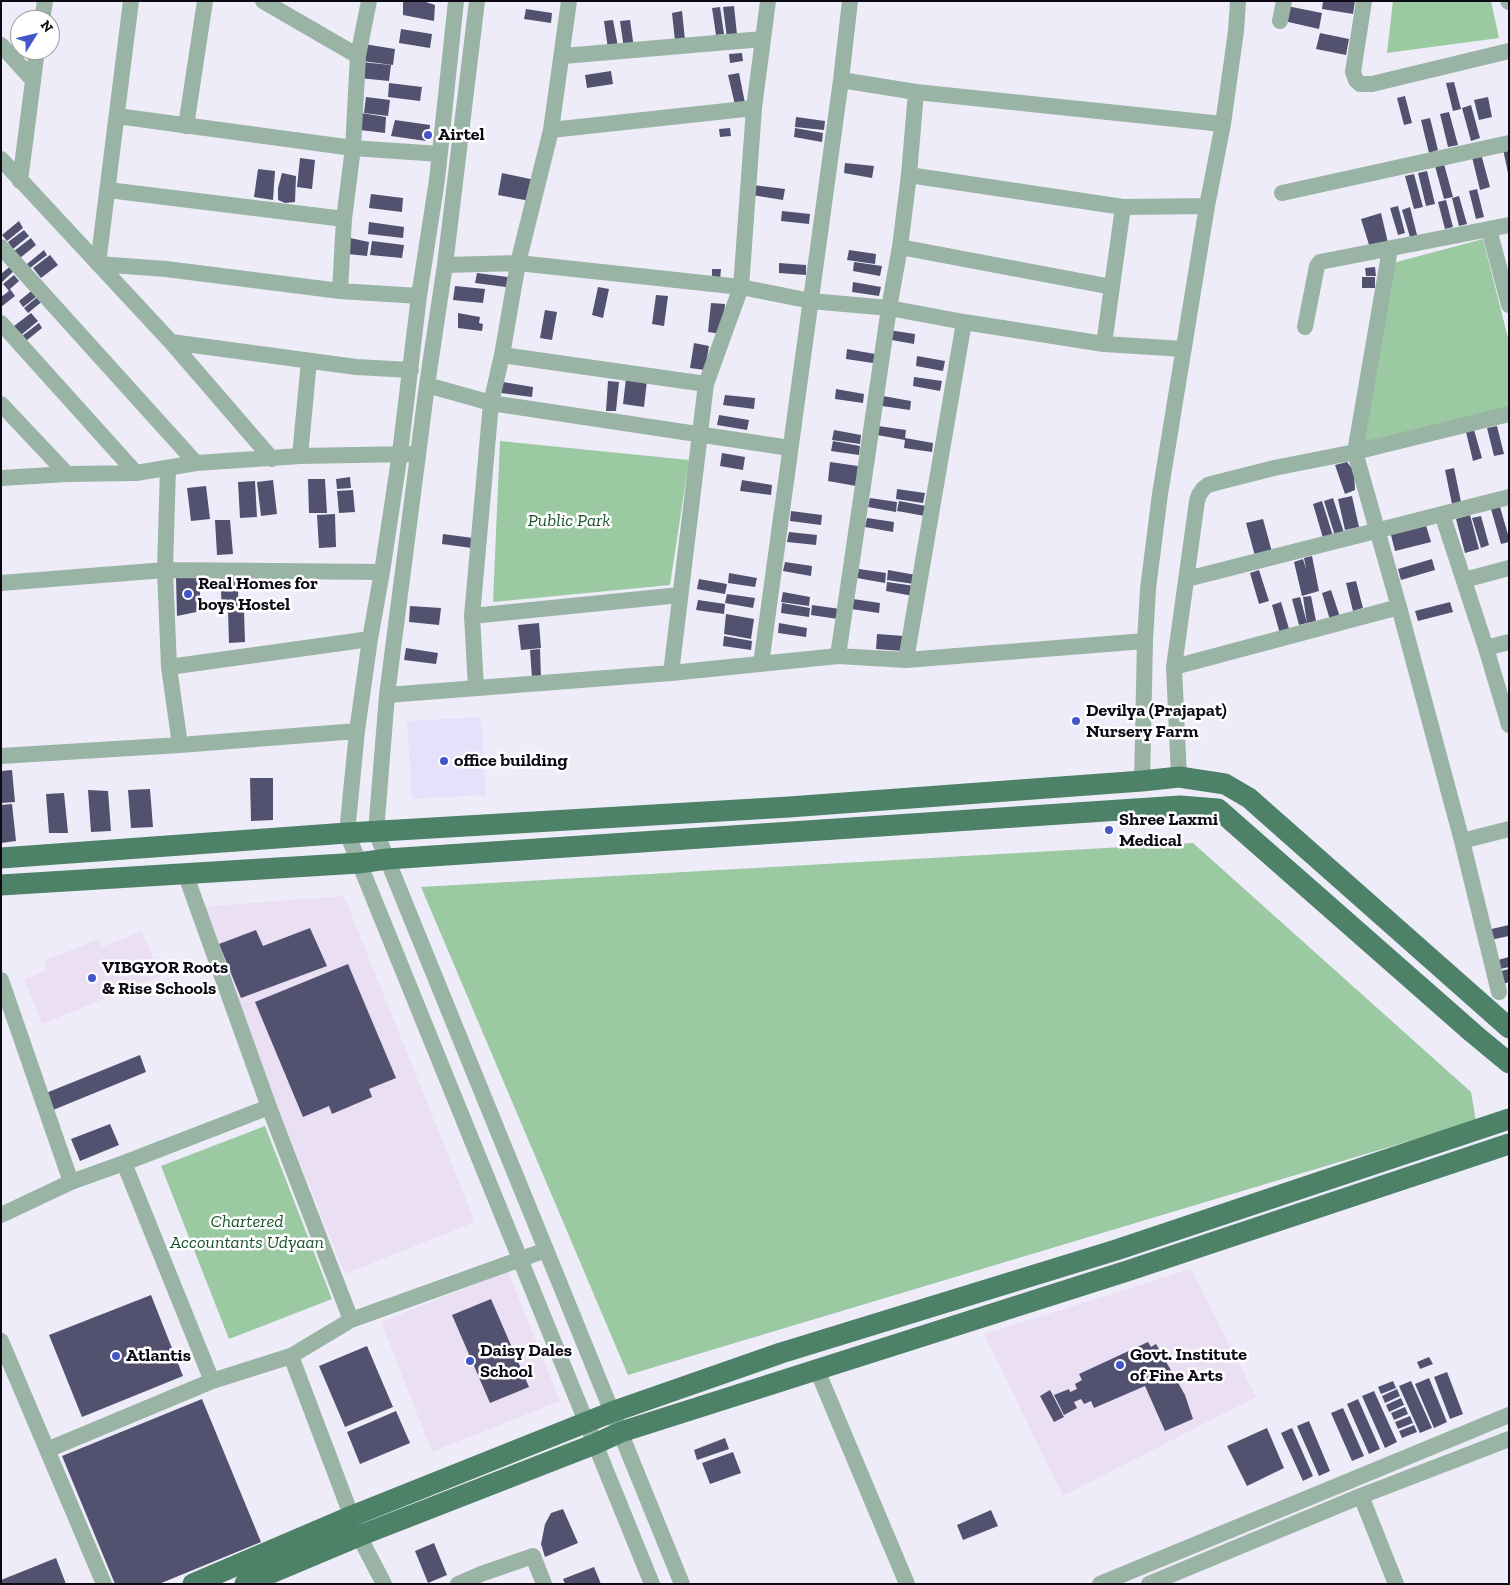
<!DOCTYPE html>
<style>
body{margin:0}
#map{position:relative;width:1510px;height:1585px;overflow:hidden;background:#efecfa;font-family:"Zilla Slab",serif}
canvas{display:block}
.frame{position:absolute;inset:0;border:2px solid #0d0915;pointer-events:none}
.north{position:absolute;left:10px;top:10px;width:50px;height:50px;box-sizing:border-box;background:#fff;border:1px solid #9e9da1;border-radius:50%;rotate:54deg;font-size:14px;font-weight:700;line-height:20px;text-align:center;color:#0d0915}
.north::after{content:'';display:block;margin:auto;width:18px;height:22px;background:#4256ca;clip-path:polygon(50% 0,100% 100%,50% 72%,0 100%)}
</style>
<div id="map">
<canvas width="1510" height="1585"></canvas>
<div class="frame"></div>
<div class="north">N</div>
</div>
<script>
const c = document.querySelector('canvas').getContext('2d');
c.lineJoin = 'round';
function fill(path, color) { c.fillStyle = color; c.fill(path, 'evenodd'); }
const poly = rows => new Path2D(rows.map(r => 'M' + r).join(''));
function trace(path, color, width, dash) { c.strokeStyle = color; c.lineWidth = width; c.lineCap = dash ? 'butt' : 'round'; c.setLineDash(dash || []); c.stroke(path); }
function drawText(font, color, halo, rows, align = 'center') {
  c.font = font + ' "Zilla Slab",serif'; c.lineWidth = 5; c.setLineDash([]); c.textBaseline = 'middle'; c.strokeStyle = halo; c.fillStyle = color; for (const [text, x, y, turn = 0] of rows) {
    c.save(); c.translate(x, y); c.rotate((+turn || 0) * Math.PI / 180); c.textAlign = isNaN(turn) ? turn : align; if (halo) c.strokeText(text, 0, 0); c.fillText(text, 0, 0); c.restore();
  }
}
fill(poly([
 [481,717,486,795,412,799,407,721]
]), '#e6e0fa');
fill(poly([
 [344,896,475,1222,345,1274,197,907],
 [142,931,161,976,42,1024,24,979,47,970,44,961,99,939,102,947],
 [1191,1269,1256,1397,1063,1496,984,1334],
 [508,1271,560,1401,432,1452,381,1322]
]), '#ebdff4');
fill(poly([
 [1393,1,1491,1,1499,38,1387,53],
 [1483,239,1509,342,1509,406,1362,448,1393,263],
 [500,441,689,460,670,585,493,602],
 [1193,843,1471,1092,1476,1121,628,1375,421,887],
 [265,1126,332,1299,229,1339,161,1166]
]), '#9ac9a2');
fill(poly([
 [403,1,423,1,435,5,434,21,403,15],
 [1323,1,1355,1,1353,14,1322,9],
 [734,6,737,35,727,38,723,7],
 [1287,6,1322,13,1319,29,1284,21],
 [720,7,724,34,716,35,712,8],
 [526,9,552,13,551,23,524,19],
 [682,11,685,40,675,41,672,13],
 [613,20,618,47,608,49,604,21],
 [630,20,634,48,624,49,620,21],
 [401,29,432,34,430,48,399,43],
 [1320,33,1349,39,1346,55,1316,49],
 [364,44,395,49,393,65,362,61],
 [742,53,743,61,730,63,729,54],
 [361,62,391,65,389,81,359,78],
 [611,71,613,84,587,88,585,75],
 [739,73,745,103,735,105,728,75],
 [1454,82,1461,109,1453,111,1446,83],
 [389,83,422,87,420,101,388,97],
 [1405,96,1412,123,1404,125,1397,98],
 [366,97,390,100,388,116,364,113],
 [1488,97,1492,117,1479,120,1474,100],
 [1471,105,1480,138,1471,141,1462,108],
 [1449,112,1458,145,1448,147,1440,114],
 [361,113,386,117,385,133,360,130],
 [796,117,825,121,824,130,795,127],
 [1430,118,1438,150,1429,153,1421,120],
 [395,120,430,125,429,134,427,134,426,141,391,136],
 [730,128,731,136,720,137,719,129],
 [795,128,823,133,822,142,794,137],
 [1509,147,1509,173,1508,173,1503,149],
 [1481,154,1490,187,1480,190,1472,157],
 [300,158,315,160,312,189,297,187],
 [845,163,874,166,872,178,844,173],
 [1444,164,1453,197,1444,199,1435,166],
 [258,169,275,171,273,200,254,197],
 [1427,171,1435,204,1426,206,1418,173],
 [282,173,296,176,295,202,285,203,278,200,278,188],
 [502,173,535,180,530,201,498,195],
 [1414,174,1423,207,1414,209,1405,176],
 [753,185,785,189,783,200,752,195],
 [1477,189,1484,217,1476,219,1469,191],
 [371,194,403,198,402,212,369,208],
 [1459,196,1467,224,1459,226,1452,198],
 [1446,200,1453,227,1445,229,1438,202],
 [1398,206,1405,233,1398,235,1390,208],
 [1410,207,1417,235,1410,237,1402,210],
 [782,211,810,214,809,224,781,221],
 [1381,213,1388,243,1370,248,1361,219],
 [19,221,23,228,7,241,2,235],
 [369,222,404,227,403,238,368,234],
 [24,230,29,236,13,249,8,242],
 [31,238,36,245,20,258,14,251],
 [350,238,369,242,367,256,348,254],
 [372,241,404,245,402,258,370,255],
 [44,250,47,255,30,268,27,264],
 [849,250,876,254,875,264,847,260],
 [50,255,58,265,41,278,33,268],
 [854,262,882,266,880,276,853,271],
 [779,263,806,265,806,275,779,273],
 [13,264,16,269,1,283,1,274],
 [1375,267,1376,276,1366,276,1365,268],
 [712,269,721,269,720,279,712,278],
 [477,273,508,277,506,287,475,283],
 [14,275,19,281,10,289,15,296,1,307,1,297,9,291,3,284],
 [1362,277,1375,277,1375,288,1362,288],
 [853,282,881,287,879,296,852,292],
 [455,286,485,289,483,303,453,300],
 [598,287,609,289,603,318,592,315],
 [35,288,40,294,23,307,19,301],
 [40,295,44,300,28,313,24,308],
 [656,295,668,296,664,326,652,324],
 [711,303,725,304,722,334,708,332],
 [545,310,557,312,552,340,540,338],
 [31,313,38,321,21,335,14,326],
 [458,313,480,317,479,323,483,324,482,331,458,328],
 [39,323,42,328,26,341,22,336],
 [888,330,915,334,914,344,886,339],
 [694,343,709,346,705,370,690,368],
 [847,349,875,354,873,363,846,359],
 [917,356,945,361,943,371,916,366],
 [914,377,942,381,940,391,913,386],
 [626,378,647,380,644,407,623,404],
 [608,381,619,382,616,411,606,411],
 [503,382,533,387,532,397,501,393],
 [836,389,864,394,863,403,835,399],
 [725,395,755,398,754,409,723,405],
 [883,396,911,401,910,410,882,406],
 [719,415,749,420,747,430,717,425],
 [878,426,906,430,905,438,933,443,932,452,904,448,905,440,877,435],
 [1497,426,1504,454,1494,456,1487,428],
 [834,430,861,435,860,444,832,440],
 [1474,430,1482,458,1473,461,1466,432],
 [833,441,860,446,859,455,831,451],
 [722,453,745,457,743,470,720,466],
 [830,462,858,466,856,486,828,481],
 [1347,462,1354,471,1355,490,1345,494,1335,465],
 [1454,468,1461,502,1452,504,1445,470],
 [350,477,351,488,337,489,336,479],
 [308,479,325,479,327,513,309,513],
 [273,480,277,514,261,516,257,482],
 [742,480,772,485,771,495,740,491],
 [255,481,257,517,240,518,238,482],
 [206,486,210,519,191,521,187,488],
 [897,489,925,493,923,503,896,499],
 [353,490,355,512,339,513,337,491],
 [1352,496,1359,527,1345,530,1338,499],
 [870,498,897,502,896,512,868,507],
 [1333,498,1344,533,1335,536,1324,501],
 [899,501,926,506,925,516,897,511],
 [1322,501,1333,536,1323,538,1313,504],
 [1500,507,1509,538,1509,542,1501,544,1491,509],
 [791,511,822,515,821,525,790,521],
 [335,514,336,547,319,548,317,515],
 [1470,515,1479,549,1465,553,1456,519],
 [1481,516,1489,545,1481,548,1472,518],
 [867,518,894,522,893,532,865,527],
 [1263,519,1272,552,1255,556,1246,523],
 [215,520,230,520,233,554,217,555],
 [1425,522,1431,542,1395,551,1390,531],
 [789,532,817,535,816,545,787,542],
 [443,534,473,538,472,548,442,544],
 [1312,556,1319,591,1302,596,1294,562,1303,559,1306,569,1304,558],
 [1432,559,1435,570,1401,580,1398,569],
 [785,562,812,566,811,576,783,571],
 [859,569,886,573,885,583,857,578],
 [888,570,916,575,914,584,887,580],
 [1259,570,1269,601,1259,604,1250,573],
 [220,573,237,573,239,608,222,609],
 [729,573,757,578,755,587,728,583],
 [176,577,199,577,201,611,177,616],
 [699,579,727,584,725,594,697,589],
 [1356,581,1363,608,1353,611,1346,583],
 [887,582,915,586,913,596,886,591],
 [1331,590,1340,617,1330,620,1322,593],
 [783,592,810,597,809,606,781,602],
 [727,594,755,598,753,608,725,603],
 [1311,596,1316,621,1307,623,1303,597],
 [1300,597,1307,623,1299,625,1292,599],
 [853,599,880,603,879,613,851,609],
 [698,600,725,604,724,614,696,610],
 [1281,602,1290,632,1280,634,1272,605],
 [1450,602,1453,612,1418,621,1415,611],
 [782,603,810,608,809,617,781,613],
 [812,605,840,609,838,619,811,615],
 [410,606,441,608,439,625,409,622],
 [244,610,245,642,229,643,228,611],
 [726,614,754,619,751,639,724,634],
 [539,623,541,648,521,650,518,625],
 [779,623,807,628,806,637,778,633],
 [877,634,904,636,903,651,876,649],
 [724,636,752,641,751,650,723,646],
 [406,648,438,653,436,664,404,660],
 [540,649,541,678,532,678,530,650],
 [12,770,15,802,1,803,1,771],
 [250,778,273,778,273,820,251,821],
 [150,789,153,827,131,828,128,790],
 [88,790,108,791,111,831,91,832],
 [64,793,68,833,49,833,46,794],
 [12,804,16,841,1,843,1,805],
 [1509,925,1509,936,1490,940,1487,930],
 [310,928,327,966,241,998,219,944,256,930,263,946],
 [1509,957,1509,967,1496,970,1494,961],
 [348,964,396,1078,369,1089,372,1097,332,1114,329,1106,303,1117,255,1002],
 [1509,969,1509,982,1501,985,1497,972],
 [140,1055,146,1072,53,1110,46,1093],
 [110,1124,119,1145,80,1161,71,1139],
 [151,1295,183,1376,82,1417,49,1335],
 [491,1299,529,1387,490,1403,452,1315],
 [1148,1342,1151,1347,1156,1344,1185,1395,1193,1419,1165,1431,1145,1386,1094,1408,1091,1401,1084,1404,1081,1399,1074,1402,1077,1408,1064,1415,1054,1395,1069,1389,1070,1392,1077,1389,1075,1384,1082,1380,1079,1374],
 [367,1346,393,1407,345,1427,319,1366],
 [1429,1357,1433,1364,1420,1369,1417,1362],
 [1447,1372,1463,1414,1450,1419,1434,1377],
 [1429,1378,1447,1422,1434,1428,1415,1384],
 [1393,1381,1396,1388,1381,1394,1378,1387],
 [1411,1381,1432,1428,1420,1433,1399,1386],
 [1397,1389,1400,1396,1385,1403,1382,1396],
 [1050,1390,1064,1417,1054,1422,1040,1396],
 [1374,1391,1397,1442,1385,1448,1362,1396],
 [1401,1398,1404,1405,1389,1412,1386,1405],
 [202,1399,261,1542,159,1584,115,1584,62,1456],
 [1358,1399,1380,1449,1369,1454,1347,1404],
 [1405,1407,1408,1414,1394,1420,1391,1413],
 [1343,1408,1364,1456,1352,1461,1331,1413],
 [396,1411,410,1443,360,1464,347,1432],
 [1410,1416,1413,1423,1398,1429,1395,1422],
 [1309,1421,1330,1471,1319,1476,1297,1426],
 [1414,1425,1417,1432,1402,1438,1399,1431],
 [1267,1428,1284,1468,1247,1486,1227,1446],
 [1292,1428,1313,1476,1303,1481,1281,1433],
 [725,1438,729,1449,697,1460,694,1450],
 [733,1452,741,1473,710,1484,702,1463],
 [563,1509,578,1543,545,1557,541,1544,545,1524,551,1513],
 [991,1510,998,1526,963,1540,957,1525],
 [434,1543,447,1575,428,1583,415,1551],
 [56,1558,66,1584,1,1584,1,1580],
 [594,1567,601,1584,565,1584,563,1579]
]), '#525270');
trace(poly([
 [131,1,98,264,166,269,340,291,419,296],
 [263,1,358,56],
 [456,1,437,180,419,296,400,453,382,572,370,639,357,731,347,833,652,1584],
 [477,1,445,265,427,385,387,695,376,832,682,1584],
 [1364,1,1353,72,1356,80,1360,84,1372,84,1509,51],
 [1508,1,1509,2],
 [42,20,45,1],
 [1280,21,1284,1],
 [1,45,32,79],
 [563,56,763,39],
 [841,80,916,92,1223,124],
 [117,116,353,148,440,154],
 [186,126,205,1],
 [551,130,754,108],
 [1,159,171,342,272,459],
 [909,175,1123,207,1207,206],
 [20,181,37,50],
 [108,190,344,219],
 [1282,193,1509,143],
 [1489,229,1509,305],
 [1,247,196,463],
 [900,247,1112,287],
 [1390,249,1355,452,1399,607,1462,841,1499,992],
 [445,265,518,263,741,287,811,301,889,308,964,322,1104,344,1184,349],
 [340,291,344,219,353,148,358,56,369,1],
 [1,323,136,473],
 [1305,327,1317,266,1320,262,1509,225],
 [171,342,356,367,411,370],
 [1104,344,1123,207],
 [502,355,706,384],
 [427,385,491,403,790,448],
 [1,404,67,474],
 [300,456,309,361],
 [168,468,165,570,169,667,180,745],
 [1,478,67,474,136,473,196,463,300,456,410,454],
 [1442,514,1486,648,1509,725],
 [1187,579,1509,497],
 [1464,580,1509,568],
 [1,583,165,570,382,572],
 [472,616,680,595],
 [1486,648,1509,642],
 [838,656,889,308,900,247,909,175,916,92],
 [906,660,964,322],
 [761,664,841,80,850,1],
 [169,667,370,639],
 [1174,667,1399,607],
 [671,673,706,384,741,287,754,108,768,1],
 [476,688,472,616,491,403,502,355,518,263,551,130,569,1],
 [387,695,671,673,838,656,906,660,1145,641],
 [1,756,180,745,357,731],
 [1179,777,1174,667,1197,501,1199,495,1203,489,1208,485,1215,483,1274,468,1355,452,1509,414],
 [1142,781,1145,641,1148,589,1160,494,1207,206,1223,124,1236,31,1238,1],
 [1462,841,1509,829],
 [185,873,269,1107,351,1320],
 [1,980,71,1182],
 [124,1163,212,1381],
 [1,1215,71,1182,124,1163,269,1107],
 [1,1341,104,1584],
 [291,1356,359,1536,384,1584],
 [817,1370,907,1584],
 [47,1450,212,1381,291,1356,351,1320,546,1250],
 [1361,1496,1396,1584],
 [458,1584,481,1574,533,1556,544,1584],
 [1100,1584,1509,1415],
 [1149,1584,1361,1496,1509,1439]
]), '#99b4a5', 16);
trace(poly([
 [1,858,347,833,789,807,1142,781,1179,777,1225,784,1249,798,1509,1028],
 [1,885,359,863,387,859,1180,806,1218,809,1474,1034,1509,1063],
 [193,1584,352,1516,612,1412,781,1353,1116,1250,1509,1119],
 [245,1584,359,1536,595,1444,621,1432,1124,1272,1509,1144]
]), '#4e8268', 21);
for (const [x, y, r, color] of [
 [428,135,5,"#4256ca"],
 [188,594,5,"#4256ca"],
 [1076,721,5,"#4256ca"],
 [444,761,5,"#4256ca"],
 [1109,830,5,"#4256ca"],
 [92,978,5,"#4256ca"],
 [116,1356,5,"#4256ca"],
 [470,1361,5,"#4256ca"],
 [1120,1365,5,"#4256ca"]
]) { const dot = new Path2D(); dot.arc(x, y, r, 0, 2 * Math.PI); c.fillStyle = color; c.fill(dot); trace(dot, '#fff', 2); }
drawText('bold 18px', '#0d0915', '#fff', [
 ["Airtel",438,135],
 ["Real Homes for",198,584],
 ["boys Hostel",198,605],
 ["Devilya (Prajapat)",1086,711],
 ["Nursery Farm",1086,732],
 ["office building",454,761],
 ["Shree Laxmi",1119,820],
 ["Medical",1119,841],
 ["VIBGYOR Roots",102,968],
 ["& Rise Schools",102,989],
 ["Daisy Dales",480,1351],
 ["School",480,1372],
 ["Govt. Institute",1130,1355],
 ["of Fine Arts",1130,1376],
 ["Atlantis",126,1356]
], 'left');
drawText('italic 18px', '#1b542c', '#fff', [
 ["Public Park",569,521],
 ["Chartered",247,1222],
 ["Accountants Udyaan",247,1243]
]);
</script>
